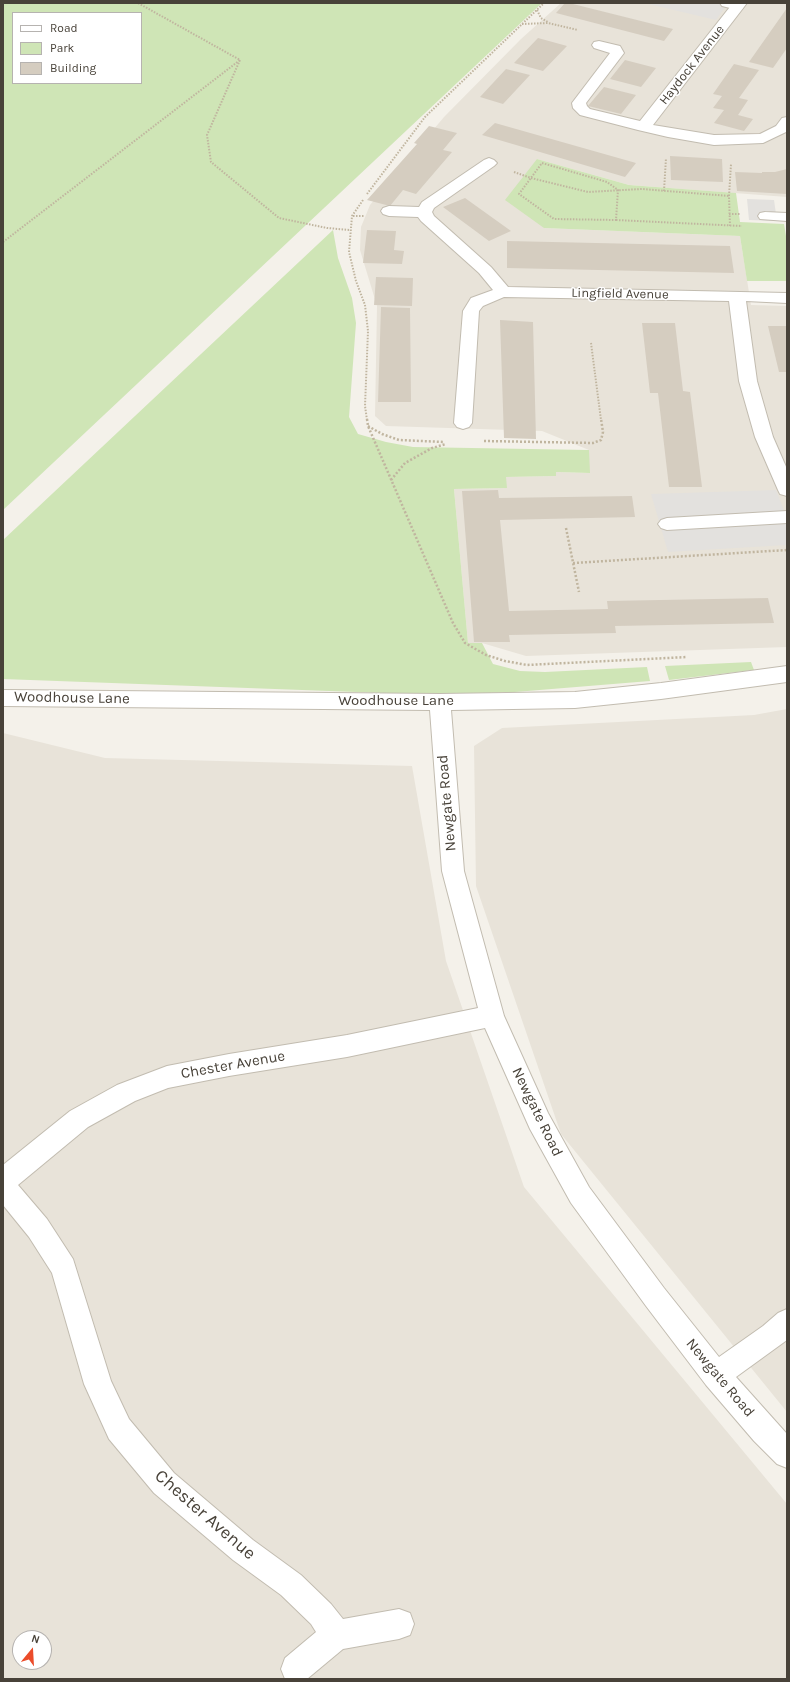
<!DOCTYPE html>
<style>
body{margin:0}
#map{position:relative;width:790px;height:1682px;overflow:hidden;background:#f4f1ea;font-family:Karla,sans-serif}
canvas{display:block}
.frame{position:absolute;inset:0;border:4px solid #484239;pointer-events:none}
.legend{position:absolute;left:12px;top:12px;width:130px;height:72px;box-sizing:border-box;background:#fff;border:1px solid #b6b3b0;margin:0;padding:5px 7px;list-style:none;font-size:12px;color:#484239}
.legend li{display:flex;align-items:center;gap:8px;height:20px}
.legend b{width:20px;border:1px solid #b6b3b0}
.north{position:absolute;left:12px;top:1630px;width:40px;height:40px;box-sizing:border-box;background:#fff;border:1px solid #b6b3b0;border-radius:50%;rotate:18deg;font-size:11px;font-weight:700;line-height:16px;text-align:center;color:#484239}
.north::after{content:'';display:block;margin:auto;width:14px;height:18px;background:#eb4c2a;clip-path:polygon(50% 0,100% 100%,50% 72%,0 100%)}
</style>
<div id="map">
<canvas width="790" height="1682"></canvas>
<div class="frame"></div>
<ul class="legend">
<li><b style="height:5px;background:#fff"></b>Road</li>
<li><b style="height:11px;background:#cfe5b6"></b>Park</li>
<li><b style="height:11px;background:#d5cdc0"></b>Building</li>
</ul>
<div class="north">N</div>
</div>
<script>
const c = document.querySelector('canvas').getContext('2d');
c.lineJoin = 'round';
function fill(path, color) { c.fillStyle = color; c.fill(path, 'evenodd'); }
const poly = rows => new Path2D(rows.map(r => 'M' + r).join(''));
function trace(path, color, width, dash) { c.strokeStyle = color; c.lineWidth = width; c.lineCap = dash ? 'butt' : 'round'; c.setLineDash(dash || []); c.stroke(path); }
function drawText(font, color, halo, rows, align = 'center') {
  c.font = font + ' Karla,sans-serif'; c.lineWidth = 3; c.setLineDash([]); c.textBaseline = 'middle'; c.strokeStyle = halo; c.fillStyle = color; for (const [text, x, y, turn = 0] of rows) {
    c.save(); c.translate(x, y); c.rotate((+turn || 0) * Math.PI / 180); c.textAlign = isNaN(turn) ? turn : align; if (halo) c.strokeText(text, 0, 0); c.fillText(text, 0, 0); c.restore();
  }
}
fill(poly([
 [561,3,787,3,787,197,629,185,537,159,544,228,740,236,751,305,787,306,787,647,526,656,482,643,468,643,454,489,506,488,505,477,556,476,556,472,589,473,589,450,542,431,386,426,375,416,377,306,360,250,361,227,370,205,444,117,521,39],
 [787,709,787,1412,561,1134,476,886,474,746,502,728,754,715],
 [3,733,105,758,412,766,446,961,524,1187,787,1504,787,1679,3,1679],
 [20,1638,44,1638,44,1662,20,1662]
]), '#e8e3d9');
fill(poly([
 [3,3,542,3,3,510],
 [13,13,141,13,141,83,13,83],
 [537,159,629,185,736,193,740,222,784,224,787,242,787,281,747,281,740,236,544,228,505,200],
 [333,230,338,258,352,298,356,323,349,417,358,434,386,442,413,447,589,450,590,473,556,472,556,476,506,477,507,488,454,489,468,643,482,643,493,664,520,671,545,672,647,667,650,681,515,692,438,695,3,679,3,540],
 [751,662,754,670,669,680,665,666]
]), '#cfe5b6');
fill(poly([
 [644,3,728,3,716,20],
 [747,199,774,200,777,221,749,220],
 [776,490,787,518,787,545,668,552,651,494]
]), '#e3e1de');
fill(poly([
 [565,3,569,3,673,29,664,41,556,13],
 [787,8,787,48,773,68,749,62],
 [538,38,567,46,543,71,514,63],
 [625,60,656,68,641,87,610,79],
 [734,64,759,70,739,98,748,100,738,115,753,119,744,131,714,123,724,110,713,108,722,96,713,94],
 [506,69,530,75,503,104,480,97],
 [604,87,636,95,621,114,588,106],
 [495,123,636,163,625,177,482,135],
 [429,126,457,133,443,150,452,152,416,194,403,190,390,206,367,200,417,144,414,143],
 [670,156,722,159,723,182,671,180],
 [787,169,787,194,737,191,735,172,762,173,762,172,775,172],
 [465,198,511,231,489,241,443,207],
 [367,230,396,231,394,250,404,251,402,264,363,263],
 [507,241,730,246,734,273,507,268],
 [376,277,413,278,412,306,374,305],
 [381,307,410,308,411,402,378,402],
 [500,320,533,322,536,439,504,438],
 [642,323,675,323,683,391,690,392,702,487,669,487,658,393,650,393],
 [768,326,787,326,787,372,779,372],
 [498,490,499,498,632,496,635,517,500,520,509,611,608,609,607,601,768,598,774,623,615,626,616,633,509,635,510,642,474,642,462,491]
]), '#d5cdc0');
const lane = poly([
 [720,3,741,3,744,6,742,9,738,10,722,6,720,3],
 [765,212,787,213,787,221,760,219,758,216,760,213,765,212],
 [787,511,787,523,667,530,661,528,658,524,661,520,667,518,787,511]
]);
const street = poly([
 [733,3,747,3,653,125,714,135,760,134,776,126,782,118,787,117,786,132,763,143,714,145,668,137,638,130,580,115,573,108,572,103,610,53,594,48,592,45,594,42,599,41,620,46,624,53,586,103,587,106,590,109,640,121,733,3],
 [489,158,494,160,497,163,494,166,434,208,432,212,434,216,491,267,508,287,787,293,787,303,746,301,757,381,773,437,787,469,787,496,780,494,778,490,755,437,739,381,729,301,504,297,483,306,479,311,472,423,469,427,463,429,457,427,454,423,463,311,471,298,493,290,479,273,421,221,418,217,389,216,383,214,381,211,383,208,389,206,419,207,422,202,484,160,489,158],
 [787,666,787,682,661,699,575,708,451,710,464,871,504,1016,548,1113,589,1187,664,1288,719,1357,763,1326,778,1313,787,1309,787,1340,736,1377,787,1434,787,1468,777,1464,754,1441,706,1385,646,1306,571,1203,530,1129,485,1028,347,1057,229,1076,168,1088,135,1101,88,1127,18,1185,47,1219,73,1259,111,1381,129,1419,174,1473,253,1540,301,1575,331,1604,343,1619,399,1609,410,1613,414,1624,410,1635,399,1639,343,1649,307,1679,285,1679,281,1669,285,1658,316,1632,311,1624,281,1595,233,1560,154,1493,109,1439,84,1384,52,1273,29,1237,3,1205,3,1165,70,1111,117,1085,167,1066,229,1054,347,1035,478,1008,442,871,430,710,3,706,3,690,440,694,575,692,661,683,787,666]
]);
trace(lane, '#c2bcb0', 2);
trace(street, '#c2bcb0', 2);
trace(poly([
 [537,10,541,18,548,22],
 [522,24,548,23,578,30],
 [240,60,207,135,211,162,279,218,327,228,350,230],
 [542,163,607,182,618,190,616,220,554,219,519,194,542,163],
 [514,172,531,178,588,192,642,189,729,196],
 [664,191,666,158],
 [367,194,425,117,544,3],
 [363,200,352,216,349,252,356,281,365,305,368,331,365,406,367,420],
 [729,214,741,214],
 [353,216,364,216],
 [616,220,742,226],
 [730,226,729,196,731,164],
 [3,242,240,60,138,3],
 [591,343,601,420]
]), '#c0b59f', 2, [1.5, 1.5]);
trace(poly([
 [367,419,368,426,453,623,465,643,486,655,505,661,527,665,687,657],
 [368,426,382,434,399,440,444,442],
 [484,441,593,443,601,440,603,432,601,419],
 [391,480,405,463,432,448,446,444],
 [566,528,579,592],
 [573,563,787,550]
]), '#c0b59f', 2.5, [2, 2]);
fill(lane, '#fff');
fill(street, '#fff');
drawText('13px', '#484239', '#fff', [
 ["Haydock Avenue",692,65,-52],
 ["Lingfield Avenue",620,294,1]
]);
drawText('15px', '#484239', '#fff', [
 ["Woodhouse Lane",72,698,1],
 ["Woodhouse Lane",396,701],
 ["Newgate Road",447,803,-95],
 ["Chester Avenue",233,1065,-10],
 ["Newgate Road",537,1112,64],
 ["Newgate Road",720,1378,50]
]);
drawText('18px', '#484239', '#fff', [
 ["Chester Avenue",205,1515,41]
]);
</script>
